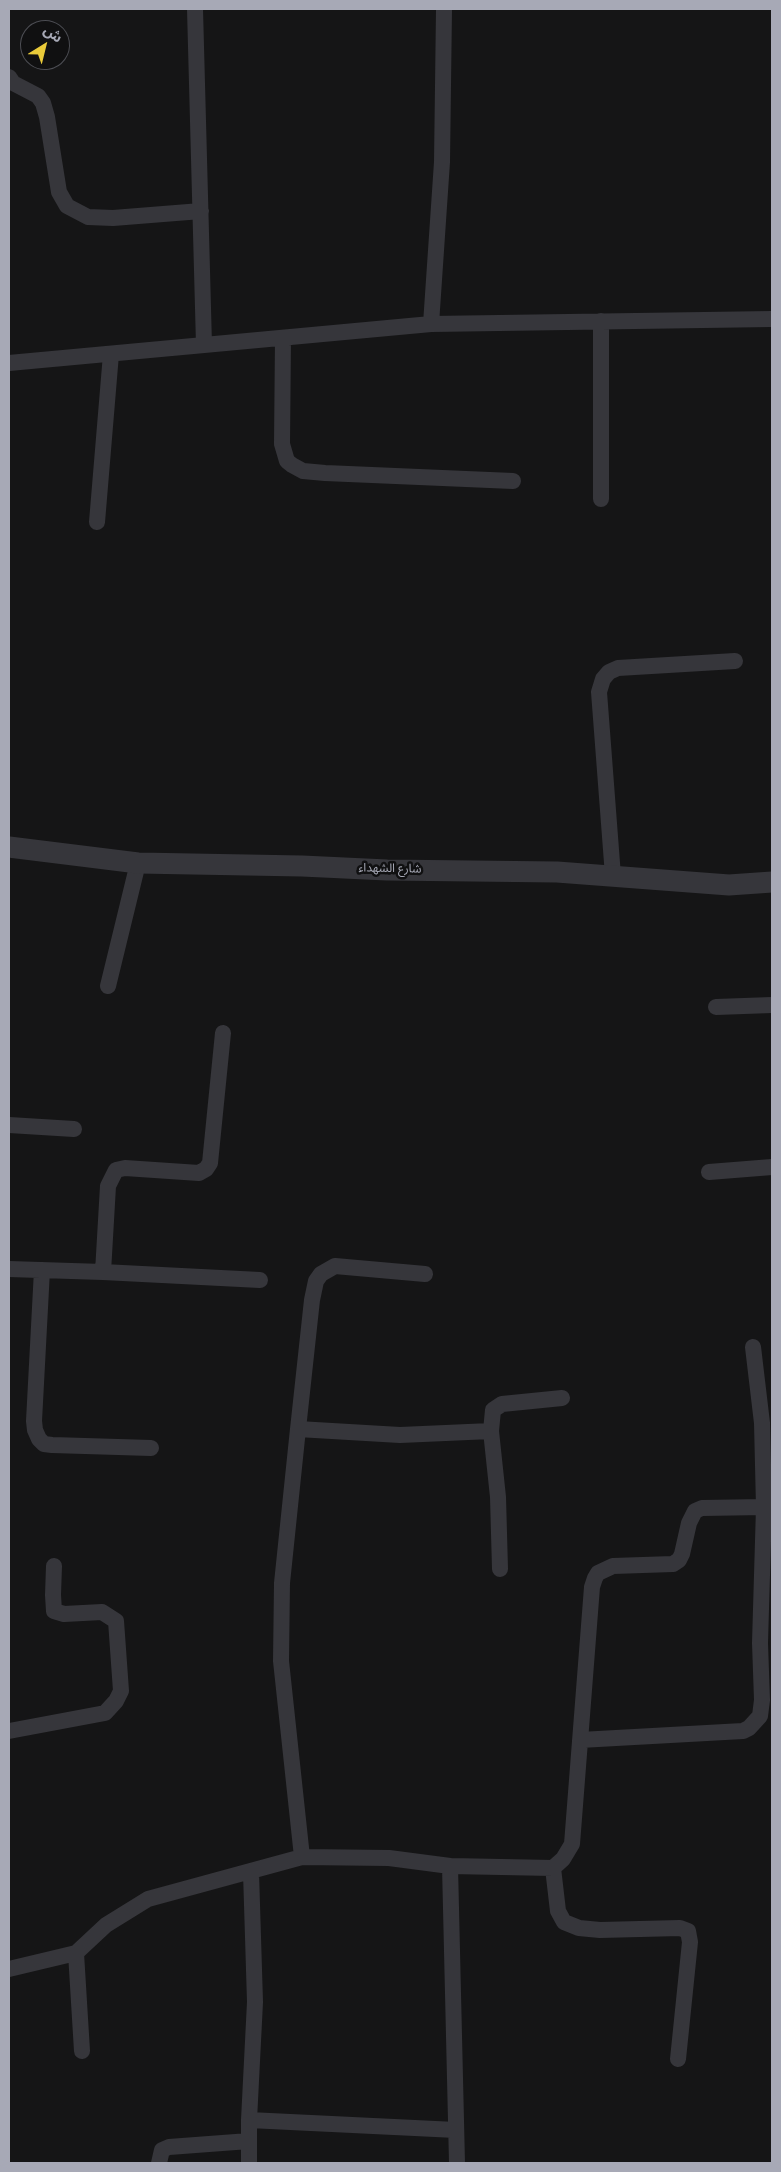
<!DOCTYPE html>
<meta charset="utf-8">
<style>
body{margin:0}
#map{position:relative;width:781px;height:2172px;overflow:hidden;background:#151516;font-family:Poppins,"Noto Sans Arabic",sans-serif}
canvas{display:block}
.frame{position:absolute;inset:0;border:10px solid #a7a9b6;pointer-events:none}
.north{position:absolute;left:20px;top:20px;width:50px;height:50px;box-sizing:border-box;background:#101011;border:1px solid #4c4d53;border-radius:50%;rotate:36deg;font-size:14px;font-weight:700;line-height:20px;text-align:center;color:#a7a9b6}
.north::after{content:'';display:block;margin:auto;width:18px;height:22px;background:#eacb3a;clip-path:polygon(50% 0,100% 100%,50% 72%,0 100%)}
</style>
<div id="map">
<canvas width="781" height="2172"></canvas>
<div class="frame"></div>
<div class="north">ش</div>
</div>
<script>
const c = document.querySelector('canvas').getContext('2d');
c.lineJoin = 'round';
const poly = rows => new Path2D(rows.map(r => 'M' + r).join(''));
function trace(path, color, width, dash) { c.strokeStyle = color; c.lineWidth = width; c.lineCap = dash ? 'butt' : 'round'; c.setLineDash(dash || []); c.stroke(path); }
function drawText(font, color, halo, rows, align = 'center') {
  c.font = font + ' Poppins,"Noto Sans Arabic",sans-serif'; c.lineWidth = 5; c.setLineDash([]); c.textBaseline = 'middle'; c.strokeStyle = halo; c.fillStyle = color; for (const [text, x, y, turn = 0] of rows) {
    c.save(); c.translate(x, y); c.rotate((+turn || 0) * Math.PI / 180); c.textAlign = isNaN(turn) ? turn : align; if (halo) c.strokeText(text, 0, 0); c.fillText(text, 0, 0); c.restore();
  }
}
trace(poly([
 [9,77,13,83,38,96,43,103,47,117,59,192,67,206,88,217,113,218,201,211],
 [431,324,442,162,444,9],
 [283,338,282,444,287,461,292,465,303,471,325,473,513,481],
 [204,345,431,324,772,319],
 [9,363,204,345,195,9],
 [601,499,601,321],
 [97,522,111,354],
 [613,876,599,692,603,679,609,672,618,668,735,661],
 [108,986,138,863],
 [716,1007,772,1005],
 [9,1125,74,1129],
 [709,1172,772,1167],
 [9,1269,103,1272,260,1280],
 [42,1270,34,1421,35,1430,39,1439,44,1444,52,1445,151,1448],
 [103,1272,108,1186,116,1170,125,1168,199,1173,206,1169,210,1163,223,1033],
 [298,1429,312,1300,316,1281,321,1274,335,1266,425,1274],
 [491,1431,498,1497,500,1569],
 [9,1731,105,1713,116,1701,121,1691,116,1621,102,1612,64,1614,54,1611,53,1595,54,1566],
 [580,1740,743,1731,749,1728,760,1716,762,1700,760,1643,764,1507,762,1423,753,1347],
 [302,1857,281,1661,282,1583,298,1429,400,1435,491,1431,493,1410,502,1404,562,1398],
 [553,1868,563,1859,572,1844,592,1587,595,1578,598,1573,613,1566,673,1564,679,1560,682,1554,689,1523,695,1511,702,1508,764,1507],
 [76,1953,82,2051],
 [9,1969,76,1953,106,1925,148,1899,302,1857,389,1858,450,1866],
 [249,2120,456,2130],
 [159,2163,162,2150,169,2147,249,2141],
 [249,2163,249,2120,255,2002,251,1872],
 [457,2163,450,1866,553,1868,558,1911,564,1922,579,1928,600,1930,680,1928,688,1931,690,1942,678,2059]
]), '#36363b', 16);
trace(poly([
 [9,847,138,863,302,866,387,870,557,872,729,885,772,882]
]), '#36363b', 21);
drawText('12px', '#a7a9b6', '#101011', [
 ["شارع الشهداء",390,869,1]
]);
</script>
